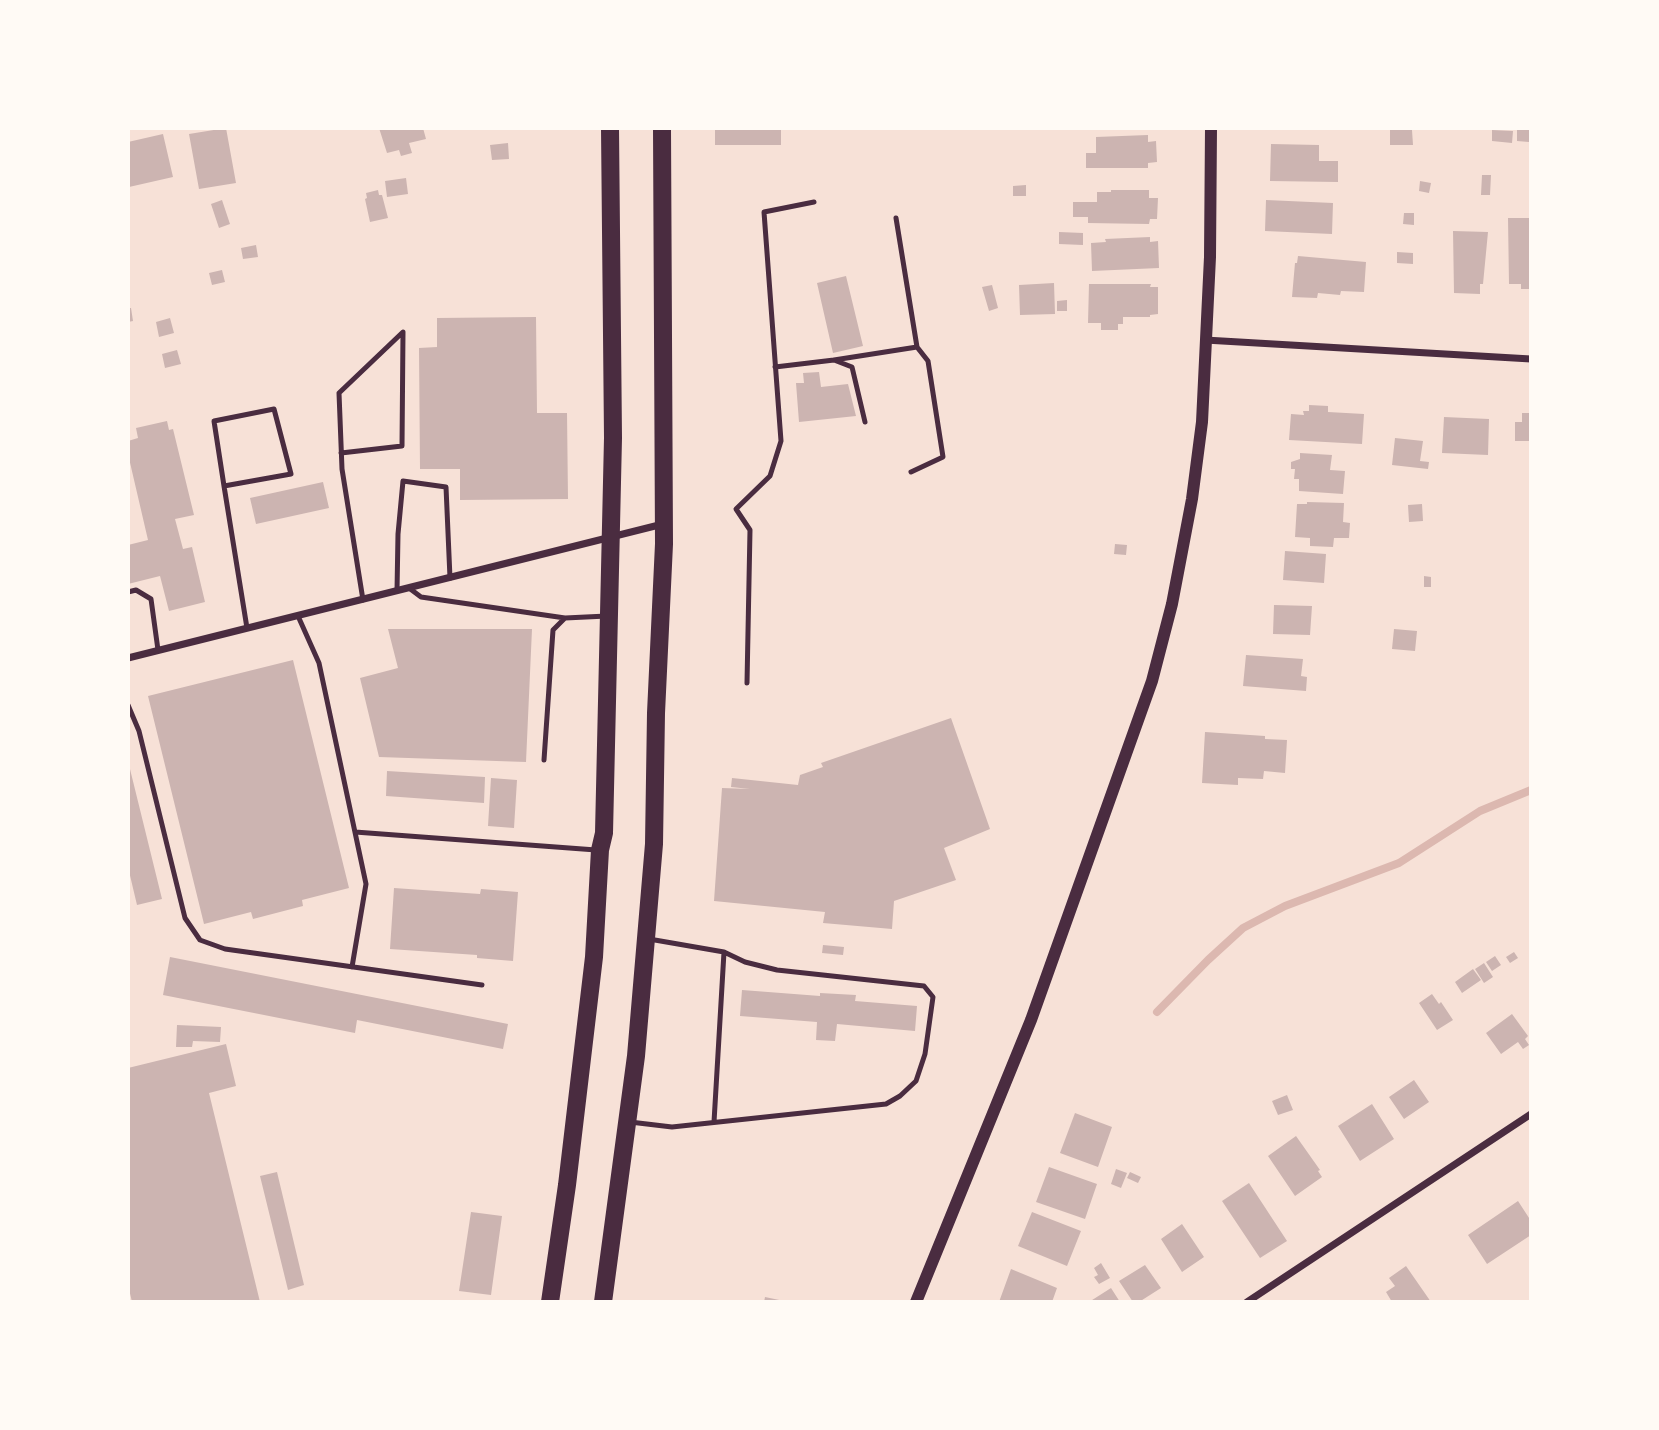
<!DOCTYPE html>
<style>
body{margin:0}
#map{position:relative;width:1659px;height:1430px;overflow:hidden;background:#f7e1d7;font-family:"Varela Round",sans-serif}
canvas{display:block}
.frame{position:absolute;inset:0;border:130px solid #fffaf5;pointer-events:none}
</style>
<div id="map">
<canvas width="1659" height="1430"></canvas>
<div class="frame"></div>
</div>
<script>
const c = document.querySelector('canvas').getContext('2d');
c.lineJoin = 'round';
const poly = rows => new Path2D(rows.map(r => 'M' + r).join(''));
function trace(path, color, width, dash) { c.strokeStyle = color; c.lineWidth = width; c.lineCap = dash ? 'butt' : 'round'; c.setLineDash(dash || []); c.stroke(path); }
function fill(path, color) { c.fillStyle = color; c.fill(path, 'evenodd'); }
trace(poly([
 [1157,1012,1208,960,1243,928,1285,906,1399,863,1480,811,1531,790]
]), '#dcb8b0', 8);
fill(poly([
 [226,128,236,183,199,189,189,134],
 [379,128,423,128,426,139,409,143,412,153,401,156,399,150,387,153],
 [715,128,781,128,781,145,715,145],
 [1517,128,1529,128,1529,142,1517,141],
 [1390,130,1412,130,1413,145,1390,145],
 [1492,130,1513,131,1512,143,1492,141],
 [163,134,173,177,129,187,128,142],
 [1148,135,1148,142,1156,141,1157,162,1148,163,1148,168,1086,168,1086,153,1096,153,1096,137],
 [508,143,509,159,492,160,490,145],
 [1271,144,1319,145,1319,161,1338,161,1338,182,1270,181],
 [1482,175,1491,175,1490,195,1481,195],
 [406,178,408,194,387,197,385,181],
 [1420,181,1431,183,1429,193,1419,191],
 [1026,185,1026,196,1013,196,1013,186],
 [378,190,379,195,382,195,388,218,370,222,365,199,367,198,366,193],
 [1111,190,1149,190,1149,198,1158,198,1157,219,1150,219,1149,224,1088,223,1088,217,1073,217,1073,202,1097,202,1097,192,1111,192],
 [222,200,230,224,219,228,211,204],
 [1266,200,1333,203,1332,234,1265,231],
 [1404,213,1414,213,1414,225,1403,224],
 [1508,218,1531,218,1531,285,1529,285,1529,289,1521,289,1521,284,1509,284],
 [1453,231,1488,232,1483,284,1480,284,1480,294,1454,293],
 [1059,232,1083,233,1083,245,1059,244],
 [1150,237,1150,242,1158,241,1159,268,1092,271,1091,243,1106,242,1105,239],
 [256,245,258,257,243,259,241,248],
 [1397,252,1413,253,1413,264,1397,263],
 [1298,256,1366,262,1364,292,1341,291,1340,295,1318,293,1317,298,1292,297,1295,263,1297,263],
 [222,270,225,282,212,285,209,273],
 [846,276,863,346,833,353,817,283],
 [1054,283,1055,314,1020,315,1019,285],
 [1089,284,1151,284,1150,287,1158,287,1158,314,1150,315,1150,317,1123,317,1123,324,1118,324,1118,330,1101,330,1101,323,1088,323],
 [992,285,998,308,989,311,982,287],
 [1067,300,1067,311,1057,311,1057,301],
 [128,308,131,308,133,321,128,322],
 [536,317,537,413,567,413,568,499,460,500,460,469,420,469,419,348,437,347,437,318],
 [170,318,174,333,159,337,156,322],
 [177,350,181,364,165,368,162,354],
 [819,372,821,387,848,384,856,416,799,422,796,383,804,383,803,373],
 [1309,405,1328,406,1328,412,1364,414,1362,444,1289,440,1291,414,1304,415,1303,411,1309,411],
 [1522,413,1531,413,1531,441,1515,441,1515,422,1522,422],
 [1444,417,1489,419,1488,455,1442,453],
 [167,421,169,430,173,429,194,515,175,519,183,549,192,547,205,602,169,611,160,576,128,584,128,545,148,540,128,454,128,441,138,438,136,428],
 [1395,438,1423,441,1420,461,1429,462,1428,469,1392,465],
 [1300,453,1332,455,1330,470,1345,471,1343,494,1299,491,1299,479,1294,479,1295,469,1291,469,1291,462,1300,459],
 [323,482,329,508,256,524,250,498],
 [1307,502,1344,503,1343,522,1350,523,1349,538,1334,538,1333,547,1310,546,1310,538,1295,537,1297,504,1307,504],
 [1422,504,1423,521,1409,522,1408,505],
 [1115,544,1127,545,1126,555,1114,554],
 [1285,551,1326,554,1324,583,1283,580],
 [1424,576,1431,577,1431,587,1424,587],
 [1274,605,1312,606,1310,635,1273,634],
 [388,629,532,629,526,762,379,757,360,678,398,668],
 [1394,629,1417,631,1415,651,1392,649],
 [1246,655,1303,659,1301,676,1307,677,1306,691,1243,686],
 [293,660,349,888,302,900,303,906,253,919,251,912,204,924,148,696],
 [951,718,990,829,944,848,956,880,894,901,892,929,823,923,825,912,714,901,722,788,750,789,731,787,732,778,798,785,800,775,823,767,821,763],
 [1205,732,1265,736,1265,739,1287,740,1285,773,1264,771,1263,779,1238,778,1238,785,1202,783],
 [129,765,162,899,137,905,128,867],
 [387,771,485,777,484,803,386,796],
 [491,778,517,780,514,828,488,826],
 [394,888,480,894,481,889,518,892,513,961,477,958,477,955,390,949],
 [823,945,844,947,843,955,822,953],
 [1514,952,1518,958,1510,963,1506,957],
 [1495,956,1501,965,1492,971,1486,962],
 [170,957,508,1024,503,1049,357,1020,355,1033,163,995],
 [1484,963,1493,977,1484,983,1475,969],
 [1473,969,1481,980,1462,993,1455,982],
 [742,990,820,996,820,993,856,995,855,1001,917,1006,915,1031,837,1024,835,1041,816,1040,817,1022,740,1016],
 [1432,994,1439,1004,1441,1002,1453,1020,1437,1030,1419,1003],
 [1512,1014,1528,1036,1525,1039,1529,1045,1523,1049,1518,1042,1501,1054,1486,1033],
 [177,1025,221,1027,220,1042,193,1041,192,1047,176,1047],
 [226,1044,236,1086,209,1093,260,1302,132,1302,128,1285,128,1068],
 [1414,1080,1429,1102,1404,1119,1389,1097],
 [1287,1095,1293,1110,1278,1115,1272,1101],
 [1372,1104,1394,1139,1360,1161,1338,1126],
 [1075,1113,1112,1127,1098,1167,1060,1153],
 [1296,1136,1320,1170,1318,1171,1322,1177,1295,1196,1268,1156],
 [1049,1167,1097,1184,1085,1219,1036,1202],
 [1116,1169,1127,1173,1121,1188,1111,1184],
 [277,1172,304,1285,288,1290,260,1176],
 [1130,1172,1141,1177,1138,1183,1127,1178],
 [1249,1183,1287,1241,1260,1258,1222,1201],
 [1518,1201,1531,1221,1531,1235,1487,1264,1468,1235],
 [471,1212,502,1216,491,1295,459,1291],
 [1032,1212,1081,1231,1067,1266,1018,1246],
 [1182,1224,1204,1257,1182,1272,1161,1239],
 [1101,1263,1110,1278,1099,1284,1094,1277,1098,1275,1094,1268],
 [1145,1265,1161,1288,1139,1302,1133,1302,1119,1281],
 [1406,1266,1431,1302,1392,1302,1386,1292,1395,1286,1389,1278],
 [1011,1269,1057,1288,1052,1302,999,1302],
 [1111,1288,1120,1302,1089,1302],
 [765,1297,784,1301,784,1302,764,1302]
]), '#ccb4b1');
trace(poly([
 [896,218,917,347],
 [834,360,917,347,928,361,943,457,911,472],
 [775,367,834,360,852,367,865,422],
 [341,453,402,446,403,332,339,393,342,469,363,600],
 [224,486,291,474,274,409,214,421,224,486,247,628],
 [409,588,421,597,565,618],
 [397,591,398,534,403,481,446,487,450,578],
 [128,592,136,590,151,599,158,650],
 [298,616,319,663,366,884,352,967],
 [747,683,750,530,736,509,770,476,781,441,764,212,814,202],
 [128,705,139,731,185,918,200,940,225,949,482,985],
 [544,760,553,630,565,618,607,616],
 [355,832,596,850],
 [630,1122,672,1127,886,1104,900,1096,916,1081,925,1054,933,997,924,986,777,970,745,962,724,952,649,939],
 [714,1122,724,952]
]), '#4a2c40', 5);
trace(poly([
 [1205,340,1531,359],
 [128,658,663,524],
 [1247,1302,1531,1114]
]), '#4a2c40', 7);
trace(poly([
 [916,1302,1031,1020,1152,681,1172,604,1192,499,1202,422,1210,257,1211,128]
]), '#4a2c40', 12);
trace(poly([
 [550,1302,567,1185,594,957,600,850,604,833,613,438,610,128],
 [603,1302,636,1056,654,844,656,713,664,544,662,128]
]), '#4a2c40', 18);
</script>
